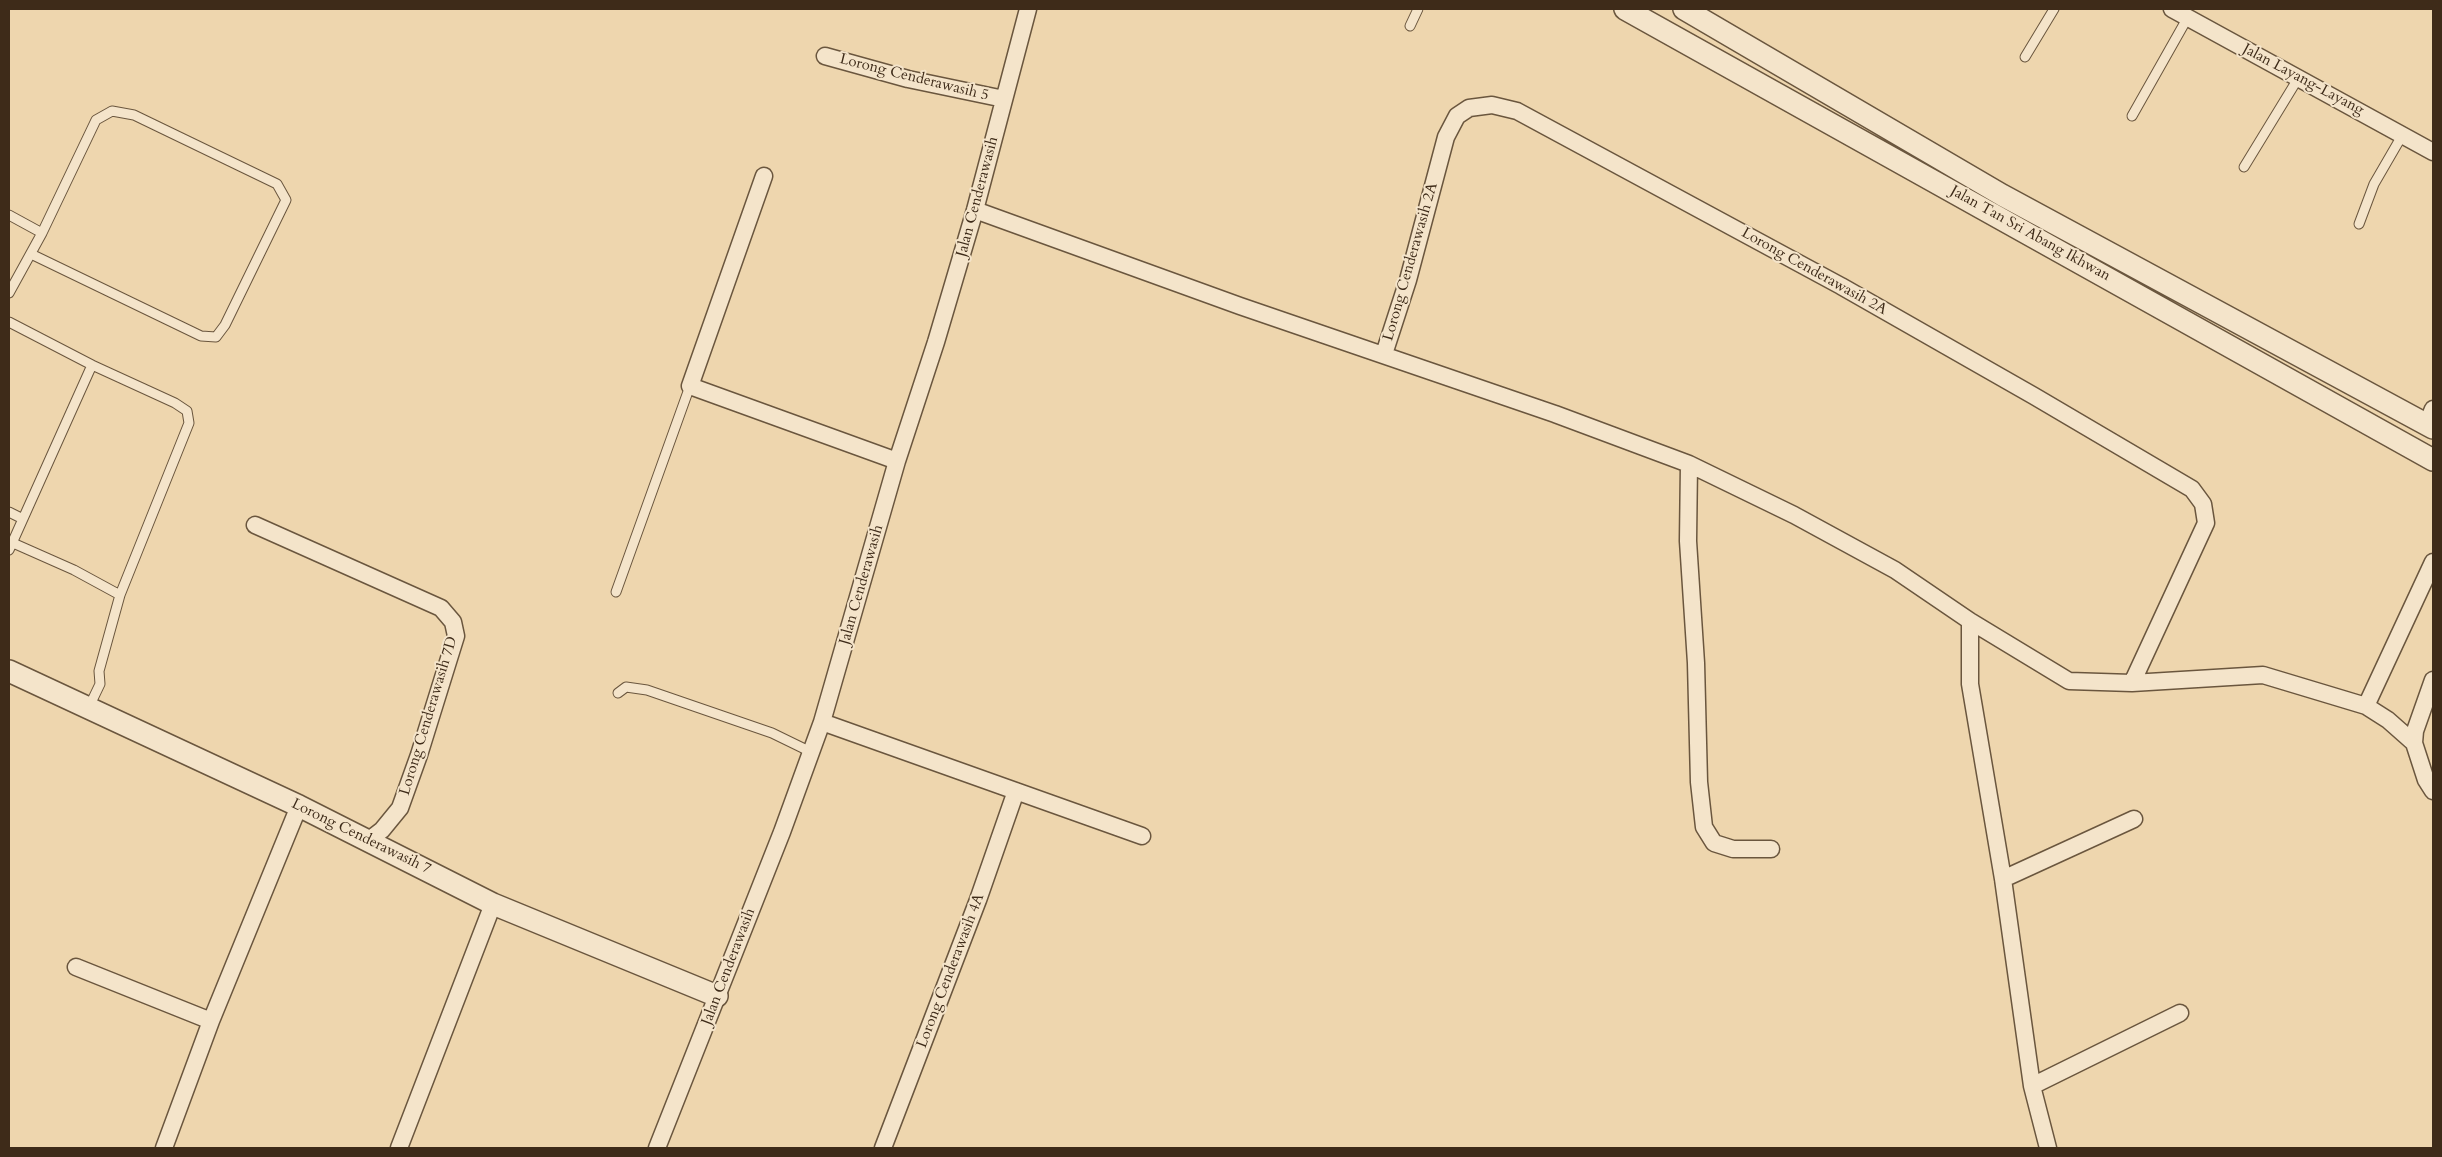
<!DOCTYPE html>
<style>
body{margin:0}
#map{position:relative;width:2442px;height:1157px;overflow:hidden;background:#eed6ae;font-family:Cardo,serif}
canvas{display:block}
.frame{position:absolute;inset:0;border:10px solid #3e2b19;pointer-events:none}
</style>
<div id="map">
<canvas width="2442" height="1157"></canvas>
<div class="frame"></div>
</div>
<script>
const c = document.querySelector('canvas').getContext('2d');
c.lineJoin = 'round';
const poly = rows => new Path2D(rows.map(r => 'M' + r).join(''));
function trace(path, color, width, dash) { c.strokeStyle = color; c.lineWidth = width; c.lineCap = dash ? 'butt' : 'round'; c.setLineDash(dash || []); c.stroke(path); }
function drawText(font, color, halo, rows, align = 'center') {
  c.font = font + ' Cardo,serif'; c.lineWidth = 4; c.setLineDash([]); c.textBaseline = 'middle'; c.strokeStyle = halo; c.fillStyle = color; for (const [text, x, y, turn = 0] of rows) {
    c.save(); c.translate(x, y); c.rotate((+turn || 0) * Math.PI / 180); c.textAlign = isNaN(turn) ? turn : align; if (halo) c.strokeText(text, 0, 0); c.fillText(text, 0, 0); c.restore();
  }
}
const service = poly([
 [1410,26,1418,9],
 [2025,57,2054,9],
 [2132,116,2188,17],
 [2244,167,2299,77],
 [9,215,42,233],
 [2359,224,2374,184,2403,134],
 [9,293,42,233,96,120,112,111,134,115,277,184,286,200,225,325,216,337,201,336,31,254],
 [9,322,92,365,9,550],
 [9,512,21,518],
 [13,543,74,570,120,595],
 [616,592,690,386],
 [618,693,626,687,647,690,772,733,811,752],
 [89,707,100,684,99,671,120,595,189,423,187,411,175,403,92,365]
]);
const minor = poly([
 [2172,9,2433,152],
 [825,56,908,79,1004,99],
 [764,176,690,386,897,461],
 [975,210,1240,306,1555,414,1689,464,1794,515,1895,570,1970,621,2069,681,2132,683,2263,675,2366,706,2388,720,2414,743],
 [1384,354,1408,280,1446,137,1457,116,1469,108,1492,105,1517,111,1841,286,2034,396,2192,489,2203,504,2206,523,2132,683],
 [2427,424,2433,409],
 [1689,464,1688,541,1696,663,1699,782,1704,827,1714,843,1733,849,1771,849],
 [255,525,441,608,453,622,456,636,419,755,400,808,382,830,369,840],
 [1970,621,1970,684,2003,879,2032,1086,2048,1148],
 [2433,680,2415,731,2414,743,2426,780,2433,791],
 [2366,706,2433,562],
 [822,722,1142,836],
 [2003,879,2134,819],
 [76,967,211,1021],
 [2032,1086,2180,1013],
 [164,1148,211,1021,299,806],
 [399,1148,493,904],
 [657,1148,782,832,822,722,897,461,936,342,975,210,1028,9],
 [883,1148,978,900,1016,791]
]);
const tertiary = poly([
 [1625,9,2433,460],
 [1684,9,2002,195,2433,428],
 [9,671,299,806,493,904,717,996]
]);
trace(service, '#6a563e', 11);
trace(minor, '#6a563e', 19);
trace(tertiary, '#6a563e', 24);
trace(service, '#f4e4ca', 9);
trace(minor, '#f4e4ca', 16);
trace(tertiary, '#f4e4ca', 21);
drawText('15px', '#3e2b19', '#f4e4ca', [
 ["Lorong Cenderawasih 5",914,78,14],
 ["Jalan Layang-Layang",2303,80,28],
 ["Jalan Cenderawasih",978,197,-75],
 ["Jalan Tan Sri Abang Ikhwan",2030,234,29],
 ["Lorong Cenderawasih 2A",1411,262,-74],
 ["Lorong Cenderawasih 2A",1814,272,29],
 ["Jalan Cenderawasih",862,585,-74],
 ["Lorong Cenderawasih 7D",429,716,-73],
 ["Lorong Cenderawasih 7",361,837,26],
 ["Jalan Cenderawasih",729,967,-69],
 ["Lorong Cenderawasih 4A",951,971,-69]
]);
</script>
